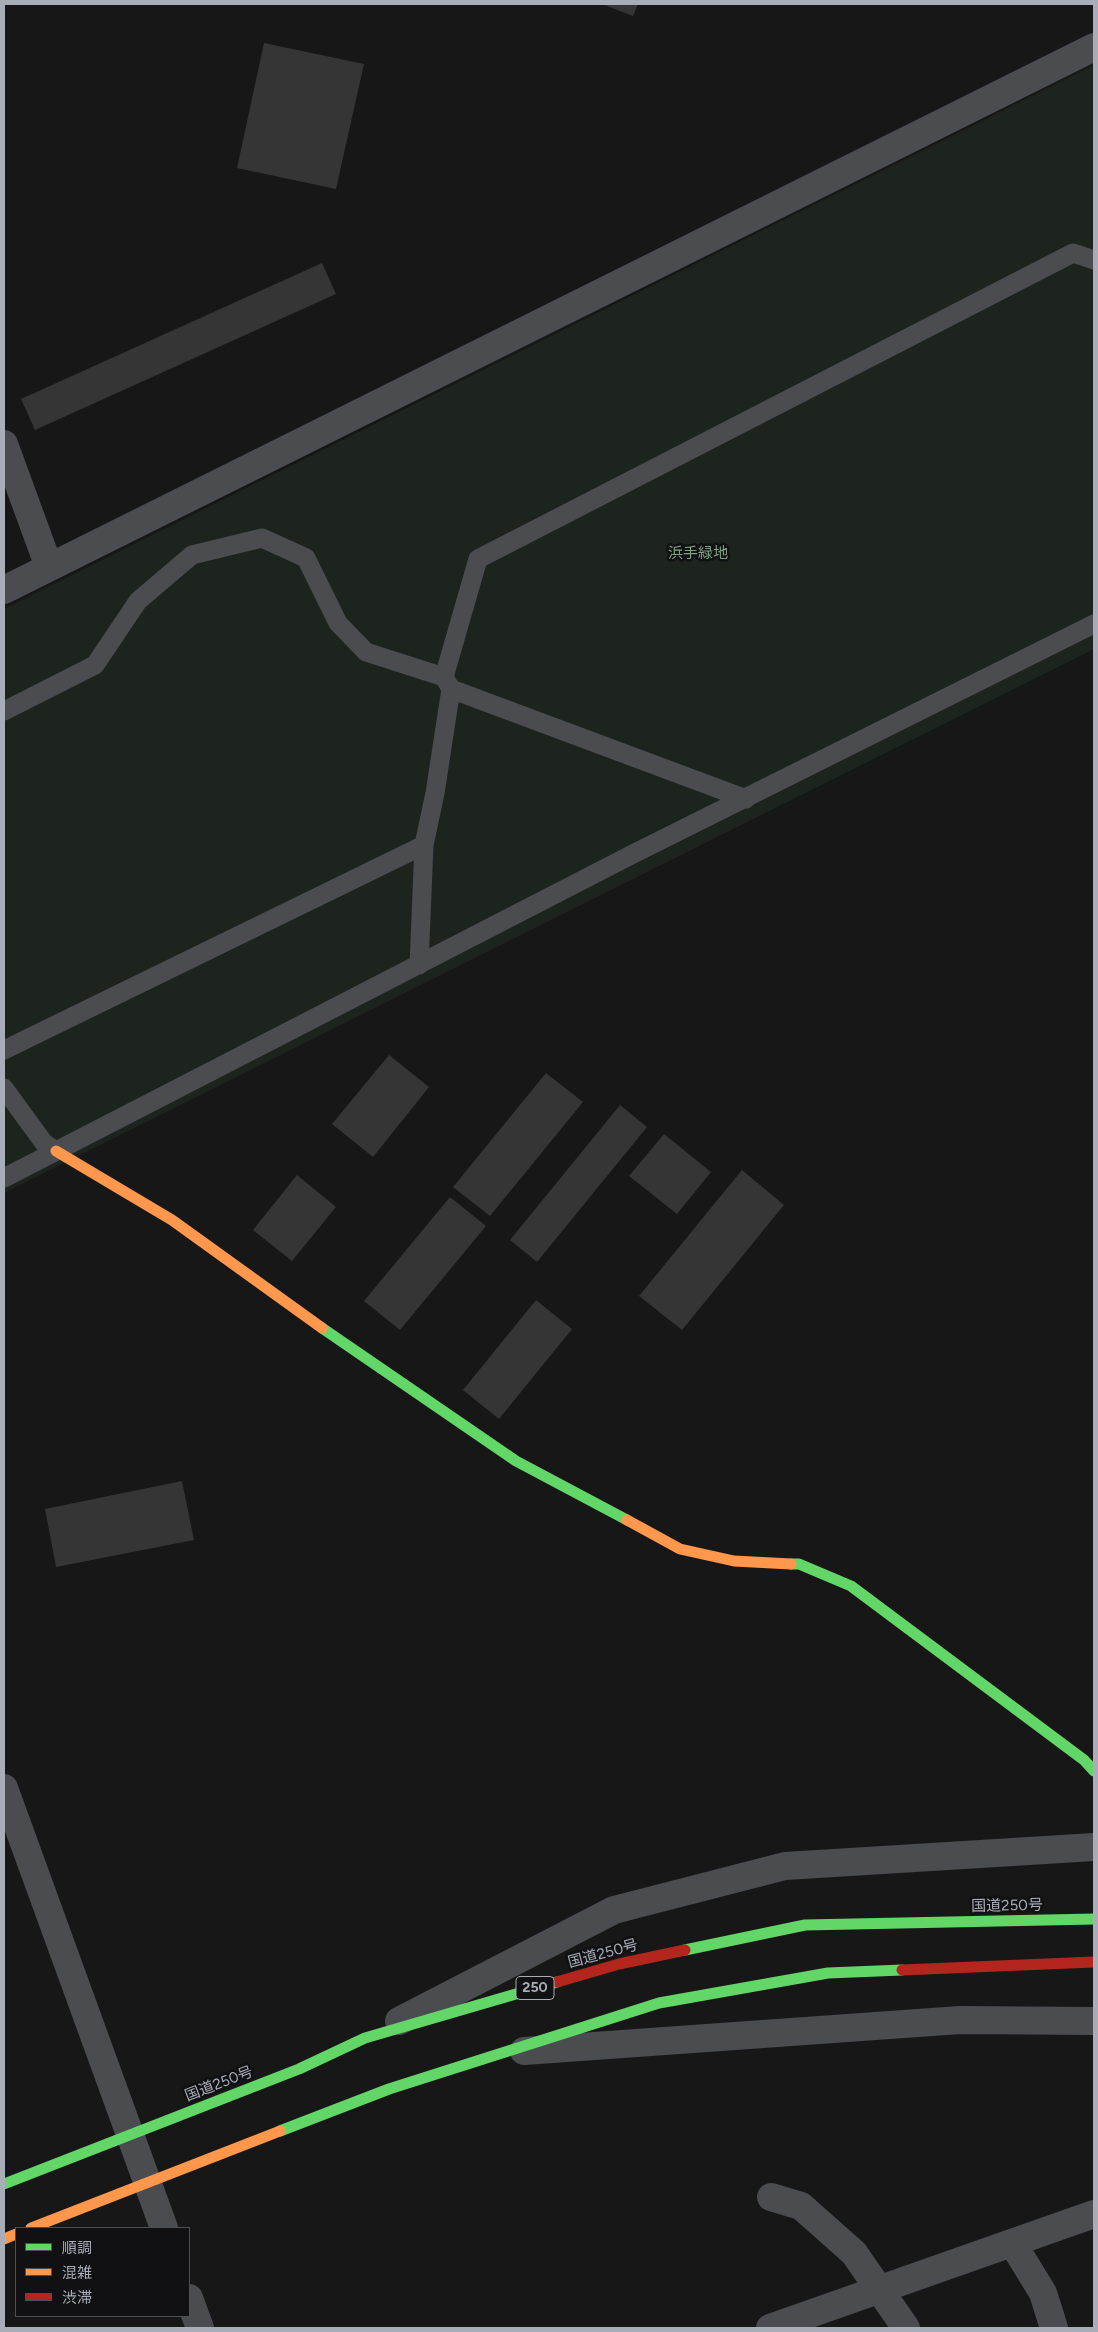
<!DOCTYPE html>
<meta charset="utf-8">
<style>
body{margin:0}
#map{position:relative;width:1098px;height:2332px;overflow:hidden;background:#171717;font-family:Figtree,"Noto Sans JP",sans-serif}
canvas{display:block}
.frame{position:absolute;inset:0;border:5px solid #a8adb8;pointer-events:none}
.legend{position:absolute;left:15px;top:2227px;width:175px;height:90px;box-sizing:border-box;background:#111113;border:1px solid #4d4f55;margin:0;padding:6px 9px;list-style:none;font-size:15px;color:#a8adb8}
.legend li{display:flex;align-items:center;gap:10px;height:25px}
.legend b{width:25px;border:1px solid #4d4f55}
</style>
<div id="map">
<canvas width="1098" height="2332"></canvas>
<div class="frame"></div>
<ul class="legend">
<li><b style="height:6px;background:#63d668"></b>順調</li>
<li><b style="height:6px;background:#ff974d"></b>混雑</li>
<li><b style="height:6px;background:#b3261e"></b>渋滞</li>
</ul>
</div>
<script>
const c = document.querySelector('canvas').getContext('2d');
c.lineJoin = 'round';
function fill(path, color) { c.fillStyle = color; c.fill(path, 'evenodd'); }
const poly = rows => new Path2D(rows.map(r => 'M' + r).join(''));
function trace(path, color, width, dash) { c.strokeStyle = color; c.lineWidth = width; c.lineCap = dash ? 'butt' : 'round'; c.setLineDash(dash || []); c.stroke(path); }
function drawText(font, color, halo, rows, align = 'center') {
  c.font = font + ' Figtree,"Noto Sans JP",sans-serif'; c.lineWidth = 5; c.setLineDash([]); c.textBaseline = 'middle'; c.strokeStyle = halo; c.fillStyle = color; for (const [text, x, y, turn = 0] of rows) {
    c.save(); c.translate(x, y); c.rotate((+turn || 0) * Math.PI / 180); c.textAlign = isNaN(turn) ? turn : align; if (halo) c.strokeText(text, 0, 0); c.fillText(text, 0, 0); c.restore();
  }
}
fill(poly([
 [1094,65,1094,649,4,1193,4,609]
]), '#1d241e');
fill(poly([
 [602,4,638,4,633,16],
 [264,43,364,64,336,189,237,168],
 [322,263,336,294,35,430,21,399],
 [389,1055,429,1087,373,1157,332,1124],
 [546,1073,583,1102,490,1216,453,1187],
 [620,1105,647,1127,537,1262,510,1240],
 [664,1134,711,1172,677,1214,629,1176],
 [742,1170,784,1205,682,1330,639,1296],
 [297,1175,336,1207,292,1261,253,1230],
 [450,1197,486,1226,400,1330,364,1301],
 [536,1300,572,1329,499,1419,463,1390],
 [182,1481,194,1540,56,1567,45,1509]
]), '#353536');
trace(poly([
 [444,677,478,559,1073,253,1094,260],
 [451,689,746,799],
 [4,711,95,665,138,601,192,555,262,538,306,558,338,623,366,652,444,677,451,689,435,793,424,845,4,1050],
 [419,965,424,845],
 [4,1088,44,1143,56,1151],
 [4,1178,633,854,1094,624]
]), '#4b4c50', 19);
trace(poly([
 [4,444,49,567],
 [4,590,1094,47],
 [4,1788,164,2228],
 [399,2021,614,1910,785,1866,1094,1847],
 [524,2051,960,2020,1094,2021],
 [771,2197,801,2206,854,2253,906,2328],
 [1013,2244,1043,2293,1054,2328],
 [189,2298,200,2328],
 [770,2328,1094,2214]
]), '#4b4c50', 28);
trace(poly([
 [322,1328,516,1461,627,1520],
 [791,1564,799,1564,851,1586,1084,1760,1094,1771],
 [685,1950,805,1925,1094,1919],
 [280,2131,389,2089,659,2003,828,1973,902,1970],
 [4,2184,299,2069,365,2038,557,1982]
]), '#63d668', 11);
trace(poly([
 [56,1151,172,1220,322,1328],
 [627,1520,680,1549,734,1561,791,1564],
 [31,2228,280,2131],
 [4,2239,16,2234]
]), '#ff974d', 11);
trace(poly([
 [902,1970,1094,1962],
 [557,1982,619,1964,685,1950]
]), '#b3261e', 11);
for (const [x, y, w] of [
 [535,1988,38]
]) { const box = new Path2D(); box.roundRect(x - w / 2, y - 11.5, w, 23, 4); c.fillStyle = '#111113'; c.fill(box); trace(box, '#a8adb8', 1); }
drawText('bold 14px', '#a8adb8', null, [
 ["250",535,1988]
]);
drawText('15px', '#7fa381', '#111113', [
 ["浜手緑地",698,554]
]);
drawText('15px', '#a8adb8', '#111113', [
 ["国道250号",1007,1906,-1],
 ["国道250号",603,1954,-15],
 ["国道250号",219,2084,-21]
]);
</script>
